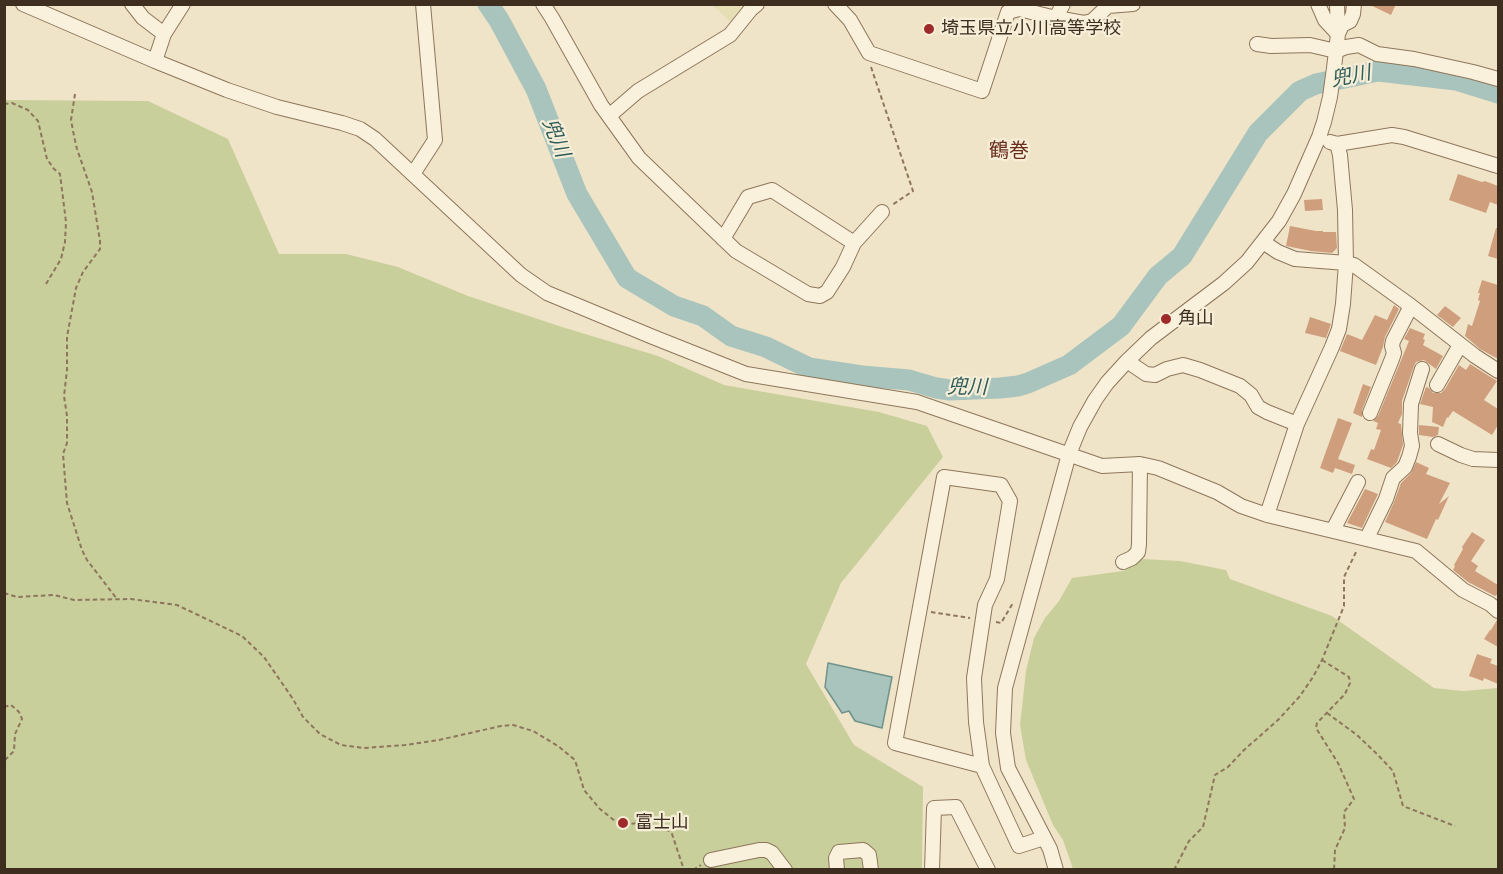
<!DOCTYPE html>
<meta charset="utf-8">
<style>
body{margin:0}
#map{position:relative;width:1503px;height:874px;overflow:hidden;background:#f0e4c8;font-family:"Times New Roman",serif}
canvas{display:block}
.frame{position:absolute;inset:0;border:6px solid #3d2e20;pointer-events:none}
</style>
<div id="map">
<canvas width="1503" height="874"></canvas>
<div class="frame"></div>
</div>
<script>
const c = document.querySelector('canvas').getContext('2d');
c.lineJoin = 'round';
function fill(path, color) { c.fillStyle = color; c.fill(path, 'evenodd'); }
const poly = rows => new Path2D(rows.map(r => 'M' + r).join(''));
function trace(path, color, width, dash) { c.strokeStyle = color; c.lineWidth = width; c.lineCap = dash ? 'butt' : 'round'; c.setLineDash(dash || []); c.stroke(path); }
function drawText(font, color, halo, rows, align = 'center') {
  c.font = font + ' "Times New Roman","Noto Sans JP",serif'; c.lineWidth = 4.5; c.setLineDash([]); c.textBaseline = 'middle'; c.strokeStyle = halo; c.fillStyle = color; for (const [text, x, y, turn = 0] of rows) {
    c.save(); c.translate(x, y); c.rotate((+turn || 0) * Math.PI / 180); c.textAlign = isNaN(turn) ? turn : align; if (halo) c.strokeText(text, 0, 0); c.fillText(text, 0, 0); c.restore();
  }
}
fill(poly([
 [712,5,753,5,735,26]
]), '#e6deb5');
fill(poly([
 [5,100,148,101,228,139,279,254,346,254,398,267,468,296,562,327,658,356,724,385,879,412,927,426,943,457,841,583,806,664,854,745,923,787,922,869,5,870],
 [1143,559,1180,561,1226,570,1230,579,1332,616,1434,688,1463,691,1498,688,1498,869,1073,869,1063,840,1053,825,1026,760,1020,725,1026,671,1034,638,1045,618,1059,601,1072,578,1123,571]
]), '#c9cf9b');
const water = poly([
 [828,663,892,677,882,728,855,721,849,711,842,713,825,687,828,663]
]);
fill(water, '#a9c4bc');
trace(water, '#6f938a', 1.5);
trace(poly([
 [488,4,499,20,536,89,577,194,627,278,674,306,703,316,731,336,766,347,809,368,862,376,909,380,936,388,950,390,1000,388,1018,386,1028,383,1069,365,1121,326,1158,276,1182,256,1258,133,1300,91,1316,84,1378,71,1456,80,1498,93]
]), '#a9c4bc', 21);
fill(poly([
 [1368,4,1396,4,1391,15],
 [1458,174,1482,182,1485,181,1498,186,1498,205,1490,202,1486,213,1449,200],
 [1322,199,1323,210,1305,211,1304,200],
 [1290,226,1316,231,1323,231,1323,232,1336,232,1337,248,1332,253,1311,251,1286,246],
 [1496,228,1498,228,1498,259,1488,256],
 [1482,280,1498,285,1498,359,1480,349,1465,336,1468,324,1472,326,1480,301,1478,300,1480,293,1478,293],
 [1394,305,1399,309,1385,337,1383,347,1376,365,1340,351,1347,334,1362,340,1375,315,1387,320],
 [1445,306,1461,318,1453,327,1437,315],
 [1310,317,1331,324,1326,338,1305,333],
 [1410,328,1425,334,1423,339,1425,340,1423,345,1443,356,1436,369,1424,360,1416,362,1414,366,1402,401,1402,414,1398,423,1401,424,1403,445,1397,462,1391,468,1367,459,1371,449,1374,450,1381,430,1376,429,1378,423,1373,421,1378,416,1409,341,1404,339],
 [1470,364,1497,381,1484,400,1498,409,1498,425,1492,435,1453,411,1448,418,1447,417,1443,427,1432,422,1433,407,1420,404,1426,387,1429,388,1433,393,1441,393,1445,389,1459,365,1466,370],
 [1363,384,1371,387,1362,410,1362,417,1353,413],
 [1338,418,1352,423,1338,459,1355,465,1352,474,1335,468,1333,473,1320,468],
 [1419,425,1439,427,1438,435,1433,437,1419,435],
 [1416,462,1429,468,1426,474,1450,483,1439,504,1449,496,1438,520,1436,519,1427,539,1385,522,1394,502,1401,483,1411,473],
 [1365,489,1378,494,1362,528,1347,523],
 [1472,532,1485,540,1471,561,1478,566,1475,571,1498,585,1498,594,1495,596,1468,582,1453,570,1455,566,1454,565,1463,549,1462,547],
 [1497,620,1498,620,1498,647,1484,639,1490,630,1491,630],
 [1477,654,1492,659,1490,663,1498,666,1498,684,1484,678,1483,681,1469,676]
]), '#cf9f7d');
const minor = poly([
 [23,4,155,61,227,90,277,107,342,123,360,129,375,139,521,275,547,293,653,337,746,374,917,402,1102,466,1140,464,1158,468,1217,492,1241,506,1267,515,1416,551,1463,590,1490,604,1498,611],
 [132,4,143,18,164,34],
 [543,4,552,18,601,105,639,158,736,251,808,294,820,296,827,292,843,267,854,243,882,212],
 [835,4,850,20,869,53,982,91,1008,12,1019,9,1056,18],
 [1063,4,1056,18,1084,23,1092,21,1108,6,1133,4],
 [1318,4,1325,20,1338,34,1342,25,1350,21,1353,14,1354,4],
 [1257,44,1271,46,1310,45,1336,51,1346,47,1359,45,1377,54,1414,59,1473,72,1498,79],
 [155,61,164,34,183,4],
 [609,116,638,91,730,35,751,9,757,4],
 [1330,142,1337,144,1392,135,1404,137,1498,166],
 [413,174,435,140,423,4],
 [723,239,748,197,772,190,854,243],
 [1263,242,1278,252,1295,259,1346,263,1354,265,1411,306,1475,356,1498,371],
 [1127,361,1146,374,1155,375,1167,369,1183,365,1200,370,1240,386,1251,395,1258,407,1267,412,1297,424],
 [1437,385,1460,345],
 [1370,413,1392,359,1394,353,1392,346,1393,341,1411,306],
 [1438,444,1461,455,1473,459,1498,460],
 [944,477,1001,485,1010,501,997,579,985,605,974,678,976,722,982,766,895,743,944,477],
 [1267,515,1297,424,1332,347,1339,329,1343,304,1346,263,1345,210,1340,155,1337,144],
 [1333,530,1358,482],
 [1367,538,1386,499,1393,478,1405,467,1409,457,1412,446,1410,433,1411,404,1422,369],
 [1123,562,1132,558,1138,552,1139,544,1140,464],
 [982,766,1019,846,1044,838],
 [711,860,759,850,766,850,772,853,785,870],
 [837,870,836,858,839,852,863,850,869,855,871,870],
 [932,870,934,808,956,807,988,870],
 [1056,870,1050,849,1008,768,1003,733,1005,688,1069,454,1080,427,1095,400,1107,383,1127,361,1151,338,1224,283,1247,262,1279,221,1294,194,1319,137,1324,122,1330,97,1334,68,1338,34,1337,4]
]);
trace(minor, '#8d765c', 16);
trace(poly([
 [871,67,913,191,892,205],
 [75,94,71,120,74,136,77,149,92,192,100,241,100,249,83,272,76,288,67,337,67,370,64,396,67,416,67,443,63,454,67,503,82,550,87,560,117,599],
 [4,104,12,103,28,110,38,121,47,159,54,169,60,174,66,222,65,242,61,259,46,284],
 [4,593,17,597,54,595,74,600,131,599,177,605,242,636,264,657,293,699,303,717,320,734,341,745,364,748,405,745,439,740,501,726,513,725,533,731,558,746,575,760,584,790,600,809,615,821,630,824,658,821,672,834,684,870],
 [931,612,970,618],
 [996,622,1001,623,1013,603],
 [1322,660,1349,677,1350,683,1345,694,1317,723,1316,728,1338,763,1354,799,1344,812,1345,828,1335,850,1334,870],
 [4,707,11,705,19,712,22,719,15,734,14,751,4,761],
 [1327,713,1357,735,1378,755,1393,771,1403,806,1455,826],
 [693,870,701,865],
 [1174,870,1189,841,1203,827,1215,775,1228,767,1243,751,1279,719,1300,696,1313,677,1322,660,1344,606,1344,577,1357,550]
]), '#8d765c', 2, [4.5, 3]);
trace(minor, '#faf1dc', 14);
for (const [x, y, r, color] of [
 [929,29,6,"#9e2a2b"],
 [1166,319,6,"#9e2a2b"],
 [623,823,6,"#9e2a2b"]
]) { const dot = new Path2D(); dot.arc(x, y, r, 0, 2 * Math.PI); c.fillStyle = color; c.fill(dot); trace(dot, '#f7eed8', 2); }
drawText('18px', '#3d2e20', '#f7eed8', [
 ["埼玉県立小川高等学校",941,29],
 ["角山",1178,319],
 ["富士山",635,823]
], 'left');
drawText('italic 20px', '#2f5d5a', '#f7eed8', [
 ["兜川",1351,77,-11],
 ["兜川",555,138,68],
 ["兜川",967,388,1]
]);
drawText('20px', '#6b2e1e', '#f7eed8', [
 ["鶴巻",1009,152]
]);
</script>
